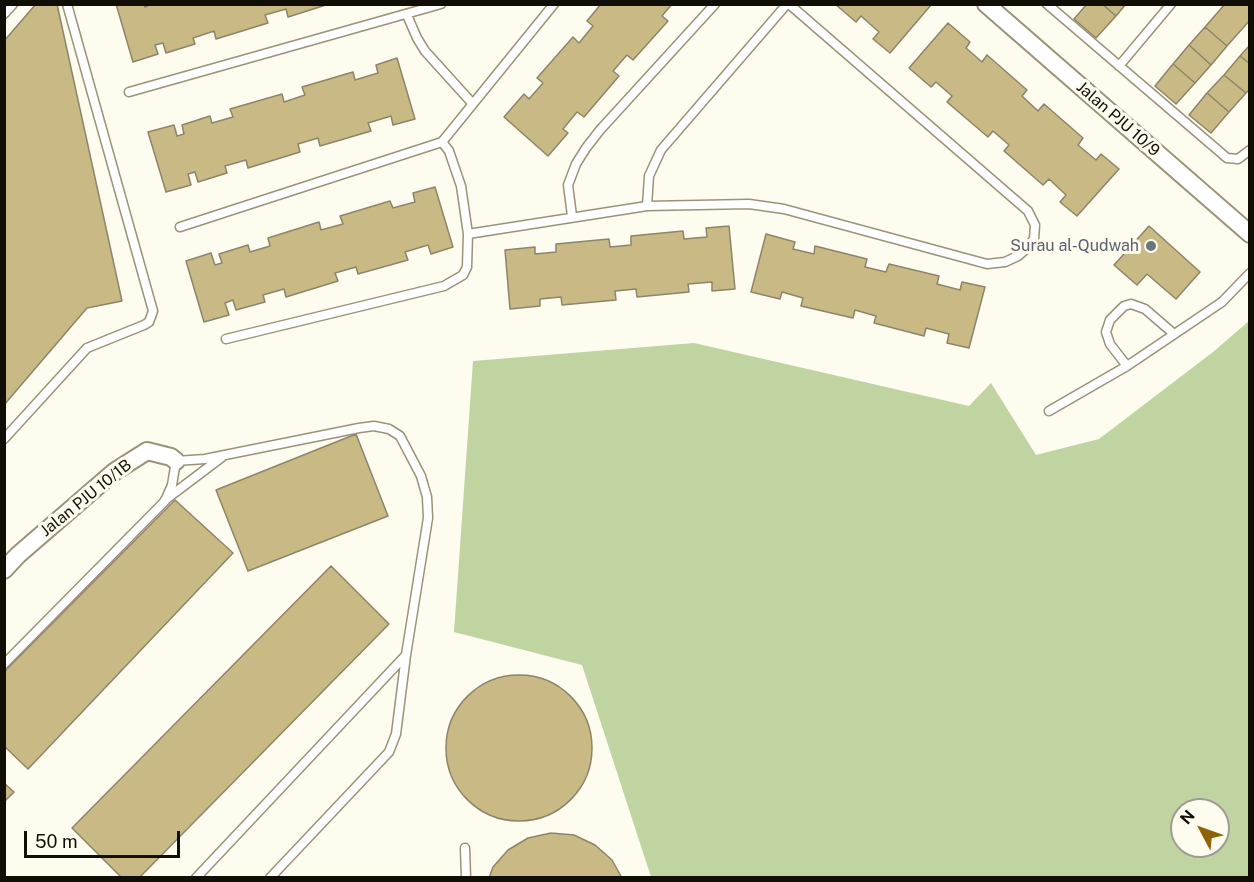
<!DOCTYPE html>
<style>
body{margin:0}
#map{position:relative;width:1254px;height:882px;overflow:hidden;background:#fefbef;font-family:"Public Sans",sans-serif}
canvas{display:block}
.frame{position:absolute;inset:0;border:6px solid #110e05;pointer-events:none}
.north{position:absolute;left:1170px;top:798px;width:60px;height:60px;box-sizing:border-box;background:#fefbef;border:2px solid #9f9c91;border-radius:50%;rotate:311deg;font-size:16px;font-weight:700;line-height:24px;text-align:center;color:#110e05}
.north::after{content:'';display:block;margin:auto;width:21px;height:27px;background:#8d6306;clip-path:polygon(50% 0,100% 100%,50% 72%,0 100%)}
.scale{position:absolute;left:24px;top:831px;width:156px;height:27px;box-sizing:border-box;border:3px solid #110e05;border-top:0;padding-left:8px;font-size:18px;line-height:21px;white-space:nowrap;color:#110e05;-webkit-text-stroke:4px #fefbef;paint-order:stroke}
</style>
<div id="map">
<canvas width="1254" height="882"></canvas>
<div class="frame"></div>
<div class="north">N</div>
<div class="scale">50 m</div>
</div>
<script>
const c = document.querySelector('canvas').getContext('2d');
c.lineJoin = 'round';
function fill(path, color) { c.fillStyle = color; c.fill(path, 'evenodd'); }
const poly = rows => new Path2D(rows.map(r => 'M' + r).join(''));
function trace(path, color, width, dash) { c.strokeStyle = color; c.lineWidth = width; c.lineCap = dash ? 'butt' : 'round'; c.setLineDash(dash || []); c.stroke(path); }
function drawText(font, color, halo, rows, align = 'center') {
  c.font = font + ' "Public Sans",sans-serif'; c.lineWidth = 6; c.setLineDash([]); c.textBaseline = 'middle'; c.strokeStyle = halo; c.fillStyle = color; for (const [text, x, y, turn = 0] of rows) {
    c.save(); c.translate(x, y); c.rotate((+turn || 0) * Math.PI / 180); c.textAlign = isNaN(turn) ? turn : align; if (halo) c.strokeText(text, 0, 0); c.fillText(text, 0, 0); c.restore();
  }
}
fill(poly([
 [1249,321,1249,877,651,877,582,665,454,632,473,361,694,343,969,406,991,383,1036,455,1099,439,1213,352],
 [1182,810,1218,810,1218,846,1182,846]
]), '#c0d4a2');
const building = poly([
 [36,4,57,4,122,301,87,308,4,405,4,41,36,4],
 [116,4,144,4,145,7,152,4,329,4,288,17,286,9,265,15,268,23,216,39,214,31,193,38,195,44,166,53,163,43,155,45,158,54,133,62,116,4],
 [601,4,672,4,662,16,668,21,633,60,627,55,613,71,619,76,584,117,577,112,563,129,568,133,548,156,504,117,524,94,529,99,543,83,537,78,573,37,579,43,593,26,587,21,601,4],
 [835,4,930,4,931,5,890,53,873,39,879,32,861,16,856,22,835,4],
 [1087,4,1102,4,1116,16,1096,38,1074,19,1087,4],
 [1102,4,1126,4,1116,16,1102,4],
 [1225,4,1247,4,1250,7,1250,20,1227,46,1205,27,1225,4],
 [948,23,970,42,966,48,982,62,987,55,1027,90,1022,96,1038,111,1044,104,1083,138,1078,145,1096,160,1101,154,1119,169,1077,216,1060,202,1066,195,1049,179,1043,185,1004,151,1009,145,993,131,988,137,947,102,952,96,936,82,931,87,909,68,948,23],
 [1205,27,1227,46,1211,65,1189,45,1205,27],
 [1189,45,1211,65,1195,83,1173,64,1189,45],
 [1250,45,1250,64,1240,56,1250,45],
 [1240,56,1250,64,1250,89,1246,93,1224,75,1240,56],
 [397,58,415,119,393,125,391,116,368,123,371,131,320,146,318,138,298,144,300,152,248,168,246,160,225,166,227,173,198,182,195,172,188,174,191,185,166,192,148,132,174,125,177,136,184,134,182,125,210,116,212,123,233,117,230,109,282,94,284,102,305,95,302,87,353,72,355,80,378,73,376,65,397,58],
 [1173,64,1195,83,1176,104,1155,86,1173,64],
 [1224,75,1246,93,1229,112,1207,93,1224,75],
 [1207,93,1229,112,1211,133,1189,115,1207,93],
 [435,187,453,247,431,254,428,245,405,252,408,260,358,274,356,267,335,273,338,281,286,297,284,289,263,295,265,302,236,310,233,300,225,303,229,315,204,322,186,261,211,253,215,265,222,263,219,254,248,245,250,252,270,246,268,238,319,222,321,230,343,224,340,216,390,201,393,208,415,202,413,193,435,187],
 [729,226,735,289,712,291,712,282,688,284,689,292,637,297,636,289,615,291,616,300,562,305,561,297,540,299,540,306,510,309,505,250,535,247,535,254,556,252,556,244,609,239,610,247,631,245,631,236,683,231,684,239,707,237,706,228,729,226],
 [1149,226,1200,272,1176,299,1147,274,1137,285,1114,265,1149,226],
 [766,234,795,242,793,249,814,254,815,246,867,259,865,267,886,272,889,264,939,276,937,284,960,290,962,282,985,287,969,348,947,343,949,334,926,328,924,336,874,323,876,316,855,310,853,318,801,306,803,298,782,292,780,299,751,292,766,234],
 [356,434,388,516,248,571,216,490,356,434],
 [175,500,233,553,28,769,4,746,4,672,175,500],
 [331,566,389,624,139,878,122,878,72,828,331,566],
 '446 748a73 73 0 1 1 146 0a73 73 0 1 1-146 0Z',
 [4,783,14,792,4,802,4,783],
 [551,833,574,835,595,845,612,860,622,878,489,878,493,867,508,850,528,838,551,833]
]);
fill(building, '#c9b985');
trace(building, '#8d856a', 1.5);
const service = poly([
 [1047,4,1227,158,1238,159,1250,150],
 [4,14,13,4],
 [407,15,417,38,425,51,472,103],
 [1119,66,1171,4],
 [129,92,441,4],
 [647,206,649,176,661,150,787,4],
 [572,216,568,185,576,164,586,148,600,130,715,4],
 [180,227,442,142,554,4],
 [468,234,647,206,749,204,784,209,987,264,1005,262,1018,256,1026,249,1034,239,1035,225,1028,211,789,4],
 [226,339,444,286,463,275,467,267,468,234,461,186,449,151,442,142],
 [1127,366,1110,344,1106,332,1110,320,1124,306,1131,304,1145,309,1174,334],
 [1049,411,1127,366,1222,302,1250,273],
 [4,439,87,348,144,325,149,322,153,311,67,4],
 [165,500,222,457],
 [4,664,165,501,172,485,176,461,205,459,359,428,374,426,389,429,400,436,421,476,427,497,428,518,406,655,396,734,389,752,270,878],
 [465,848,466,878],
 [196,878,406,655]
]);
const minor = poly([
 [986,4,1250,234],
 [4,570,18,555,114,472,147,451,171,457,176,461]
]);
trace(service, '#9b9378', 11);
trace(minor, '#9b9378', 20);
trace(service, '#fff', 8);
trace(minor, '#fff', 16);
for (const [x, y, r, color] of [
 [1151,246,6,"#6b7280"]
]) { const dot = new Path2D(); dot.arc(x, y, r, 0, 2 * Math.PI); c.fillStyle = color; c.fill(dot); trace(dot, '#fefbef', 2); }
drawText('16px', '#110e05', '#fefbef', [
 ["Jalan PJU 10/9",1118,119,41],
 ["Jalan PJU 10/1B",86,498,-39]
]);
drawText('16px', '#5b616d', '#fefbef', [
 ["Surau al-Qudwah",1139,246]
], 'right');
</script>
